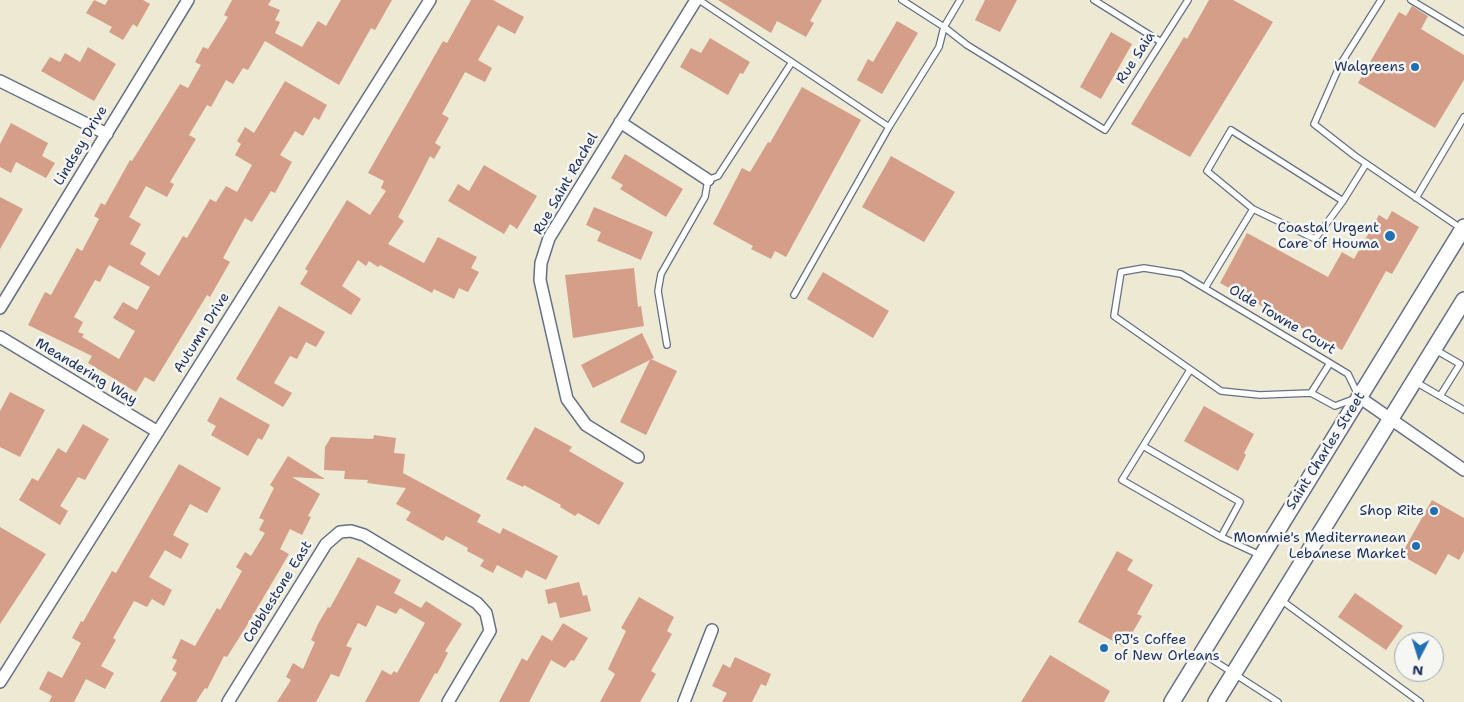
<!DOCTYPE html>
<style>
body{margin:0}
#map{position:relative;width:1464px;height:702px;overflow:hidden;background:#ede9d2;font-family:"Shantell Sans",sans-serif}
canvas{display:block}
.north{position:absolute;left:1394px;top:632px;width:50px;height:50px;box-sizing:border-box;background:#f6f6f2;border:1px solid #9ea6b7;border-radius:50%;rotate:185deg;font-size:14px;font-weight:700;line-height:20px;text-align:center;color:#1b2f5e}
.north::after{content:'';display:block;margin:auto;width:18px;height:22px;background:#1f6fb2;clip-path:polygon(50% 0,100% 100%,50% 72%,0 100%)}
</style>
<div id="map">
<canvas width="1464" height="702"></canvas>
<div class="north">N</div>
</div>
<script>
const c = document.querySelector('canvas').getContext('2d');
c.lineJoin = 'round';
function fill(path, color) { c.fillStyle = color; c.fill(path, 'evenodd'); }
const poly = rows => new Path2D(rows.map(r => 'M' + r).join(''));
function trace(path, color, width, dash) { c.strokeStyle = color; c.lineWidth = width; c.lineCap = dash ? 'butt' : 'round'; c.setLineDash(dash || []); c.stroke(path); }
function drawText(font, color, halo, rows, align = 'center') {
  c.font = font + ' "Shantell Sans",sans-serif'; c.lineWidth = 5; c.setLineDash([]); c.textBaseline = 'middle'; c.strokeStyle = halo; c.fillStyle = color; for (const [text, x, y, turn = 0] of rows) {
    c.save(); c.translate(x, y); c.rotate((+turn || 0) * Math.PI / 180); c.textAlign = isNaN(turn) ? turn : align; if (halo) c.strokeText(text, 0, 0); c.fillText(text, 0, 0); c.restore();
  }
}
fill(poly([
 [94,0,105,5,108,0,143,0,150,4,137,27,133,24,123,40,109,32,112,27,86,13],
 [232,0,271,0,268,5,280,10,275,20,280,22,275,33,302,47,318,21,326,26,341,0,392,0,375,30,371,28,339,85,265,41,248,70,243,68,233,84,226,80,211,107,207,105,189,135,196,139,170,182,174,184,167,197,146,186,129,217,141,224,130,244,146,253,140,264,159,276,183,236,187,238,210,199,216,202,226,186,237,192,252,165,235,155,241,144,237,141,245,127,254,133,285,81,327,105,319,120,314,117,303,136,295,131,280,155,292,162,275,193,271,191,252,222,245,218,223,258,230,262,210,297,207,295,154,382,145,377,136,392,88,363,92,356,28,325,45,292,51,295,77,248,82,251,99,219,94,216,101,203,105,205,130,160,132,161,180,84,188,88,201,65,195,62,203,47,208,49,228,17,224,15],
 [109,265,150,287,137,310,123,302,113,318,135,331,119,359,82,337,84,334,78,332,83,322,74,317,95,280,100,282],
 [471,0,493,0,524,17,515,34,498,25,478,60,492,68,485,82,465,72,442,114,449,118,435,143,441,147,434,159,430,156,420,176,398,217,404,221,388,244,424,263,438,237,477,257,471,268,479,272,468,292,459,288,454,299,434,289,432,293,380,265,378,267,369,261,366,266,358,260,342,286,361,299,351,315,300,284,308,271,305,269,347,200,370,215,386,191,381,188,384,181,368,173,443,41,447,43],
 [718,0,822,0,810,21,814,23,806,37,777,21,771,33],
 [985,0,1017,0,1000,32,975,20],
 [1209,0,1233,0,1273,22,1190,157,1131,124,1184,37,1187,39],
 [1412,6,1428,16,1421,29,1464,55,1464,80,1435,128,1358,83,1399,12,1406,16],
 [897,21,918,33,882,94,857,80,868,59,873,62],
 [1111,32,1132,44,1101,99,1080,87],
 [710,38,750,62,743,74,740,73,728,95,680,67,691,48,701,53],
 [88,47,116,64,94,101,41,71,50,57,60,62,65,53,80,62],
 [802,87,861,120,786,257,775,251,771,259,751,249,753,246,713,224,742,168,750,172,768,142,770,143],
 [11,123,48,143,42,156,55,163,46,178,16,162,11,173,0,167,0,144],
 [625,154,683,189,666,217,620,189,623,185,611,178],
 [891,156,955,192,924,242,862,207],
 [484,165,537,196,517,229,510,224,504,234,448,201,458,184,469,191],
 [0,197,23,209,0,249],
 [594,207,653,232,641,260,597,241,601,232,586,225],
 [1392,211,1419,227,1392,274,1386,271,1342,350,1220,283,1247,233,1328,277,1342,252,1354,259,1379,215,1387,220],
 [634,268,638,307,641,306,644,326,573,338,565,275],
 [823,272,889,311,873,338,807,299],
 [279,306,325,332,316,347,306,342,297,359,290,356,274,383,292,393,283,407,236,379],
 [642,333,654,358,651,359,677,371,646,435,620,422,650,360,593,388,581,365],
 [10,392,45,410,20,457,0,447,0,411],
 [220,397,270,425,262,440,258,438,248,456,211,435,216,426,207,421],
 [1204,406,1254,434,1244,453,1246,455,1238,471,1184,441],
 [83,424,109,439,85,480,78,477,60,506,68,511,60,525,19,500,32,478,38,481,58,448,66,453],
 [535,427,572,447,569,451,624,483,599,525,578,513,575,516,560,507,561,505,524,485,523,487,506,479],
 [374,435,396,438,394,453,405,454,403,473,481,515,477,522,500,534,503,528,558,556,546,580,526,570,522,578,497,565,493,573,480,566,484,560,467,551,468,548,446,536,443,541,406,520,411,512,396,504,406,488,367,483,368,480,344,479,345,471,324,470,325,447,331,437,373,439],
 [288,456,325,479,292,477,320,494,308,516,311,517,302,535,290,529,280,549,289,554,249,622,227,657,224,656,207,689,205,688,196,702,160,702,177,673,172,670,177,660,172,658,181,639,195,646,217,608,220,610,242,571,236,567,245,552,251,556,265,533,259,530,264,520,259,518,274,488,270,485],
 [179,464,221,488,207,513,190,504,173,535,189,544,181,559,165,550,149,577,172,590,164,606,152,599,147,607,134,601,113,638,116,640,101,666,114,673,105,689,86,679,74,702,49,702,52,696,39,689,48,671,62,678,81,643,72,638,81,621,83,622,112,571,116,573],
 [1432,500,1464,518,1464,551,1459,560,1448,554,1436,575,1401,555],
 [0,527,46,554,0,624],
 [1117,551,1133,560,1127,570,1153,585,1137,614,1142,616,1124,647,1078,622],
 [358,557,401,580,394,593,421,608,426,601,462,624,445,651,448,653,437,674,435,673,419,702,365,702,382,670,391,675,394,671,397,673,425,623,400,608,396,614,377,605,366,627,358,623,346,646,352,648,339,677,331,674,316,702,277,702,291,680,286,677,293,663,303,669,315,642,311,640,318,624,328,607,330,608],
 [579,582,583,596,587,595,591,611,560,618,556,602,548,604,545,590],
 [1355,593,1403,626,1386,650,1338,617],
 [639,597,674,617,667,631,672,634,651,671,656,674,640,702,600,702,615,674,608,669,626,631,621,628],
 [563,623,588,638,574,661,571,660,565,668,551,660,529,702,499,702,522,658,527,661,542,635,552,641],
 [1050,655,1110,691,1104,702,1021,702],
 [735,657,771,674,766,686,761,684,752,702,722,702,727,693,712,686,723,664,730,668]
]), '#d49e89');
const service = poly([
 [699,0,889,127,794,295],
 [902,0,944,27,967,45,1105,130,1188,0],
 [1094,0,1161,42],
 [1381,0,1340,65,1314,124,1355,156,1462,229],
 [1411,0,1464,32],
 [889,127,939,47,944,27,960,0],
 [1416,198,1464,117],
 [1343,201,1366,164],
 [1144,268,1181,274,1330,363,1348,374,1359,397,1335,406,1311,393,1260,395,1221,391,1114,316,1121,272,1144,268],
 [1205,288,1253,209,1315,239,1343,201,1231,130,1207,171,1253,209],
 [667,345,658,291,661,274,705,197,708,180,718,176,792,62],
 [1434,349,1460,364,1440,396],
 [1190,370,1143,446,1240,502,1221,537,1260,555],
 [1414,381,1464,410],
 [1311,393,1330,363],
 [1143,446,1122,480,1221,537],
 [1281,600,1420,702],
 [1202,653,1278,702]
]);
const minor = poly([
 [0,81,107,134],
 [620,122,708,180],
 [0,308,188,0],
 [0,337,158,432],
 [1359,397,1464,470],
 [638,457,586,425,567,399,540,280,541,263,549,238,696,0],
 [0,682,430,0],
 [228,702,326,544,340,532,351,531,364,535,477,603,486,613,490,631,448,702],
 [684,702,712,630]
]);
const tertiary = poly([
 [1172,702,1464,227],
 [1216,702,1464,300]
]);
trace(service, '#647087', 8);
trace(minor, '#647087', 14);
trace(tertiary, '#647087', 18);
trace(service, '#fff', 5.5);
trace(minor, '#fff', 11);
trace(tertiary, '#fff', 15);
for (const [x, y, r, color] of [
 [1415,67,5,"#1f6fb2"],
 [1390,236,6,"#1f6fb2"],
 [1434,511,5,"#1f6fb2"],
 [1416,546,5,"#1f6fb2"],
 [1104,648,5,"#1f6fb2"]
]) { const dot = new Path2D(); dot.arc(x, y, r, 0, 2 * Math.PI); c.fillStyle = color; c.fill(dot); trace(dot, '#f6f6f2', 2); }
drawText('14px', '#1b2f5e', '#f6f6f2', [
 ["Rue Saia",1136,58,-57],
 ["Lindsey Drive",81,146,-59],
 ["Rue Saint Rachel",566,184,-60],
 ["Olde Towne Court",1282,320,31],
 ["Autumn Drive",202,333,-58],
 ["Meandering Way",86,372,31],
 ["Saint Charles Street",1326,451,-58],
 ["Cobblestone East",278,592,-58]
]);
drawText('14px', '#1b2f5e', '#f6f6f2', [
 ["Walgreens",1405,67],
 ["Coastal Urgent",1379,228],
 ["Care of Houma",1379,244],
 ["Shop Rite",1424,511],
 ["Mommie's Mediterranean",1406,538],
 ["Lebanese Market",1406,554],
 ["PJ's Coffee",1114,640,"left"],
 ["of New Orleans",1114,656,"left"]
], 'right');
</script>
